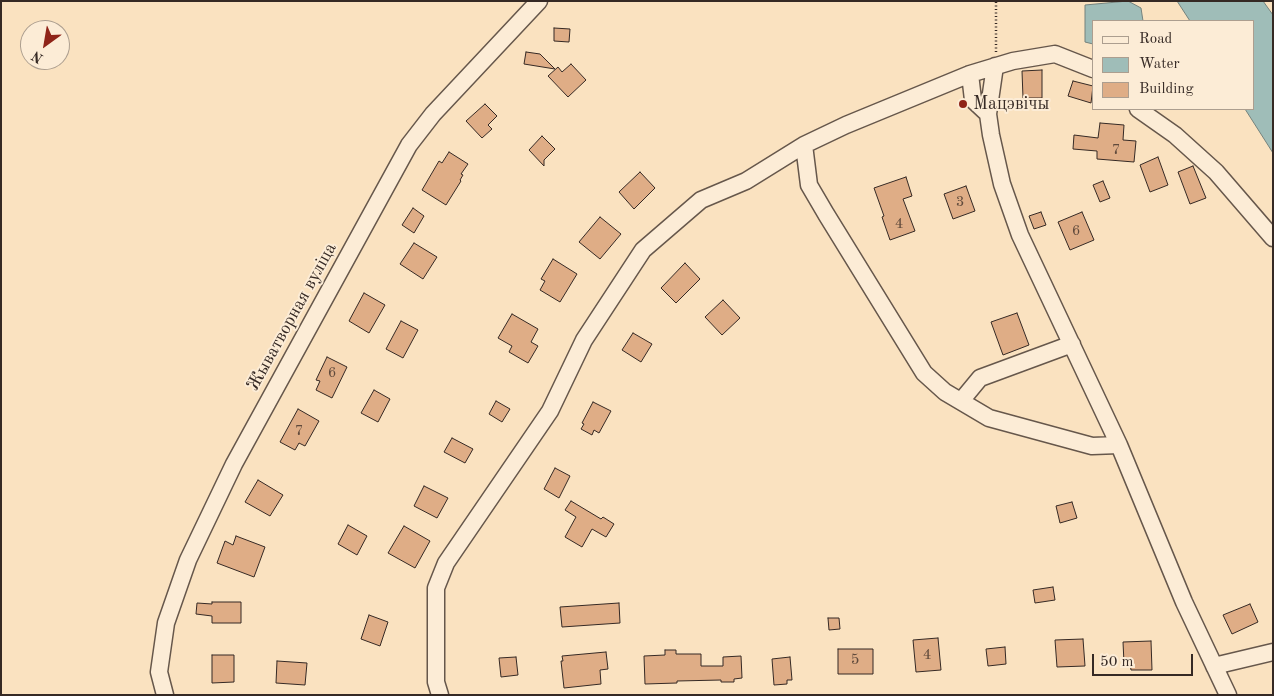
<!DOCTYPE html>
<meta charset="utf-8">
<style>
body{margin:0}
#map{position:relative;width:1274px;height:696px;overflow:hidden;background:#fae2c0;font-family:"Old Standard TT",serif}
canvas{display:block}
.frame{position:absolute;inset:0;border:2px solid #352924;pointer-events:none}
.legend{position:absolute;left:1092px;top:20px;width:162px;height:90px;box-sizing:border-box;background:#fcecd6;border:1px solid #ac9e8f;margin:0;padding:6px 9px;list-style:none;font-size:15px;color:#352924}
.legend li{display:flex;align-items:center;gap:10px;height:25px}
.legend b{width:25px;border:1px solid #ac9e8f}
.north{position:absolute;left:20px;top:20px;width:50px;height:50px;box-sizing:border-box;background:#fcecd6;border:1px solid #ac9e8f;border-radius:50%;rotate:212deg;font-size:14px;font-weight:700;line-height:20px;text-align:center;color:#352924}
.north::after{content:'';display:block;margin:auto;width:18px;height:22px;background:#8f2418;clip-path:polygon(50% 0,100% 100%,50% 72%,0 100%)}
.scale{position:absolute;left:1092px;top:654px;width:101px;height:22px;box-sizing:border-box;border:2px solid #352924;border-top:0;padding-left:6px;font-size:15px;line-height:18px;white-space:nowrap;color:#352924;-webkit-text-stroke:4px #fcecd6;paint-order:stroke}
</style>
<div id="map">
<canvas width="1274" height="696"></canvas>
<div class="frame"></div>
<ul class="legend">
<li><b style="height:6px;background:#fcecd6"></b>Road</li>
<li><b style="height:14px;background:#9fbdb8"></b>Water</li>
<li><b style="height:14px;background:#dfad86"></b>Building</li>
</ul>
<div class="north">N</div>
<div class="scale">50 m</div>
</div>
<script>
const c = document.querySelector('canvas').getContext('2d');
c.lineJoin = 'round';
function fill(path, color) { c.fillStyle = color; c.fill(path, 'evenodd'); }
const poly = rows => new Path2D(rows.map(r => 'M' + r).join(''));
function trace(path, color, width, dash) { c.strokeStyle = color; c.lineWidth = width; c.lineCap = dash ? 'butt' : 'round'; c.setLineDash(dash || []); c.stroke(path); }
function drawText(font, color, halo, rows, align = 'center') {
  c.font = font + ' "Old Standard TT",serif'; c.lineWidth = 4; c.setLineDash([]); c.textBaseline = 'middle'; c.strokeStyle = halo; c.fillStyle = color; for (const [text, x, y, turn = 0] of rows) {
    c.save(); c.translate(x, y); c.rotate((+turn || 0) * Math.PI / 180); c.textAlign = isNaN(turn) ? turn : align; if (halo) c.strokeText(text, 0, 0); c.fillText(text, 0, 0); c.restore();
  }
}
const water = poly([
 [1128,1,1141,8,1143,21,1093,21,1093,44,1085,42,1085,5,1128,1],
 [1177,1,1263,1,1273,15,1273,153,1245,109,1253,109,1253,21,1190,21,1177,1]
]);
fill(water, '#9fbdb8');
trace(water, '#75827d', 1);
const building = poly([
 [554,28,570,29,569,42,554,41,554,28],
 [526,52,540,54,555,69,524,64,526,52],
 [571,64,586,80,568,97,548,76,558,67,562,72,571,64],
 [1042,70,1042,98,1023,98,1022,71,1042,70],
 [1073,81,1093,86,1091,103,1068,96,1073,81],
 [485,104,497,116,488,125,492,129,482,138,466,121,485,104],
 [1100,123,1124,125,1123,140,1136,141,1134,162,1097,159,1097,151,1073,149,1074,135,1098,138,1100,123],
 [542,136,555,149,544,160,544,166,529,150,542,136],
 [449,152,468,164,461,174,463,175,460,180,461,181,446,205,422,190,439,161,442,163,449,152],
 [1158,157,1168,185,1150,192,1140,165,1158,157],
 [1193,166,1206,198,1190,204,1178,172,1193,166],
 [640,172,655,188,634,209,619,192,640,172],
 [906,177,912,196,903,199,915,231,890,240,882,217,884,216,874,188,906,177],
 [1103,181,1110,198,1100,202,1093,185,1103,181],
 [966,186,975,211,953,219,944,194,966,186],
 [413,208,424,216,414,233,402,225,413,208],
 [1041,212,1046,225,1034,229,1029,216,1041,212],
 [1082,212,1094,240,1070,250,1058,222,1082,212],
 [600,217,621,234,600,259,579,242,600,217],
 [414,243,437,257,423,279,400,264,414,243],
 [553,259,577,274,560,302,540,290,545,281,541,279,553,259],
 [685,263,700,279,676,303,661,288,685,263],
 [364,293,385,305,369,333,349,321,364,293],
 [723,300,740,318,722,335,705,317,723,300],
 [1017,313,1029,345,1003,355,991,322,1017,313],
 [512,314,538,329,531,342,538,346,528,363,509,352,512,346,498,338,512,314],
 [401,321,418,330,403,358,386,349,401,321],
 [633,333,652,344,641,362,622,350,633,333],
 [327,357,347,367,332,398,316,390,320,381,316,380,327,357],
 [374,390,390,399,378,422,361,413,374,390],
 [496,401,510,409,502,422,489,414,496,401],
 [593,402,611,411,599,433,594,430,592,435,581,429,584,424,582,423,593,402],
 [298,409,319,421,305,446,299,443,295,450,280,442,298,409],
 [452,438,473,449,465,463,444,452,452,438],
 [555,468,570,476,559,498,544,489,555,468],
 [258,480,283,495,270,516,245,502,258,480],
 [424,486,448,498,437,518,414,506,424,486],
 [571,501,601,519,603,517,614,524,606,537,592,529,582,547,565,537,576,517,565,510,571,501],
 [1072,502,1077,518,1060,523,1056,506,1072,502],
 [348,525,367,536,357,555,338,544,348,525],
 [404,526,430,541,415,568,388,553,404,526],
 [236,536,265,547,254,577,217,563,225,541,233,545,236,536],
 [1053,587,1055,600,1035,603,1033,590,1053,587],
 [212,602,241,602,241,623,212,623,212,616,196,614,197,603,212,604,212,602],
 [619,603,620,623,562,627,560,607,619,603],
 [1250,604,1258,622,1232,634,1223,615,1250,604],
 [369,615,388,622,380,646,361,639,369,615],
 [828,618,839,618,840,629,829,630,828,618],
 [938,638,941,670,916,672,913,640,938,638],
 [1083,639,1085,666,1057,667,1055,640,1083,639],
 [1151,641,1152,670,1131,670,1130,663,1124,663,1123,642,1151,641],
 [1005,647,1006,664,988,666,986,649,1005,647],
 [838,649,873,649,873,674,838,674,838,649],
 [665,650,676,650,676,654,701,654,701,666,723,666,723,657,741,656,742,678,734,679,734,682,721,682,721,680,677,681,677,683,645,684,644,656,665,655,665,650],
 [606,652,608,669,600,670,601,684,564,688,561,661,563,661,562,656,606,652],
 [212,655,234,655,234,682,212,683,212,655],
 [516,657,518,675,501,677,499,658,516,657],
 [790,657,792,680,787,680,787,684,774,685,772,659,790,657],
 [277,661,307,663,305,685,276,683,277,661]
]);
fill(building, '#dfad86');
trace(building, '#352924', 1);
const minor = poly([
 [995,66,988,114,991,135,1002,184,1020,235,1119,445,1184,602,1228,695],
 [970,74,973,100,988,114],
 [1138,109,1175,135,1216,172,1273,238],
 [804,145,809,185,826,214,924,373,945,392,989,418,1092,446,1119,445],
 [961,401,980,378,1072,344],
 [1214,666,1273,652],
 [165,695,159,672,166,623,188,560,234,464,409,145,433,114,539,1],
 [440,695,436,682,436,588,446,563,550,411,584,340,643,250,701,200,746,181,804,145,846,125,970,74,1013,61,1055,54,1093,69]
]);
trace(minor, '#66574b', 19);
trace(poly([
 [996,52,996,1]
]), '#352924', 2.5, [1, 2.5]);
trace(minor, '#fcecd6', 16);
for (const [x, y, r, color] of [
 [963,104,5,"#8f2418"]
]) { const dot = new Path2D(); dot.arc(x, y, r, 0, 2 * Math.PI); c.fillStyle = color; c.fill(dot); trace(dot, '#fcecd6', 2); }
drawText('15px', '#604a3c', null, [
 ["7",1116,150],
 ["3",960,202],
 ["4",899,224],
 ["6",1076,231],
 ["6",332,373],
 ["7",299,431],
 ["4",927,655],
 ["5",855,660]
]);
drawText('18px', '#352924', '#fcecd6', [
 ["Мацэвічы",973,104]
], 'left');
drawText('18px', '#352924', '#fcecd6', [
 ["Жыватворная вуліца",292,317,-61]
]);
</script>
